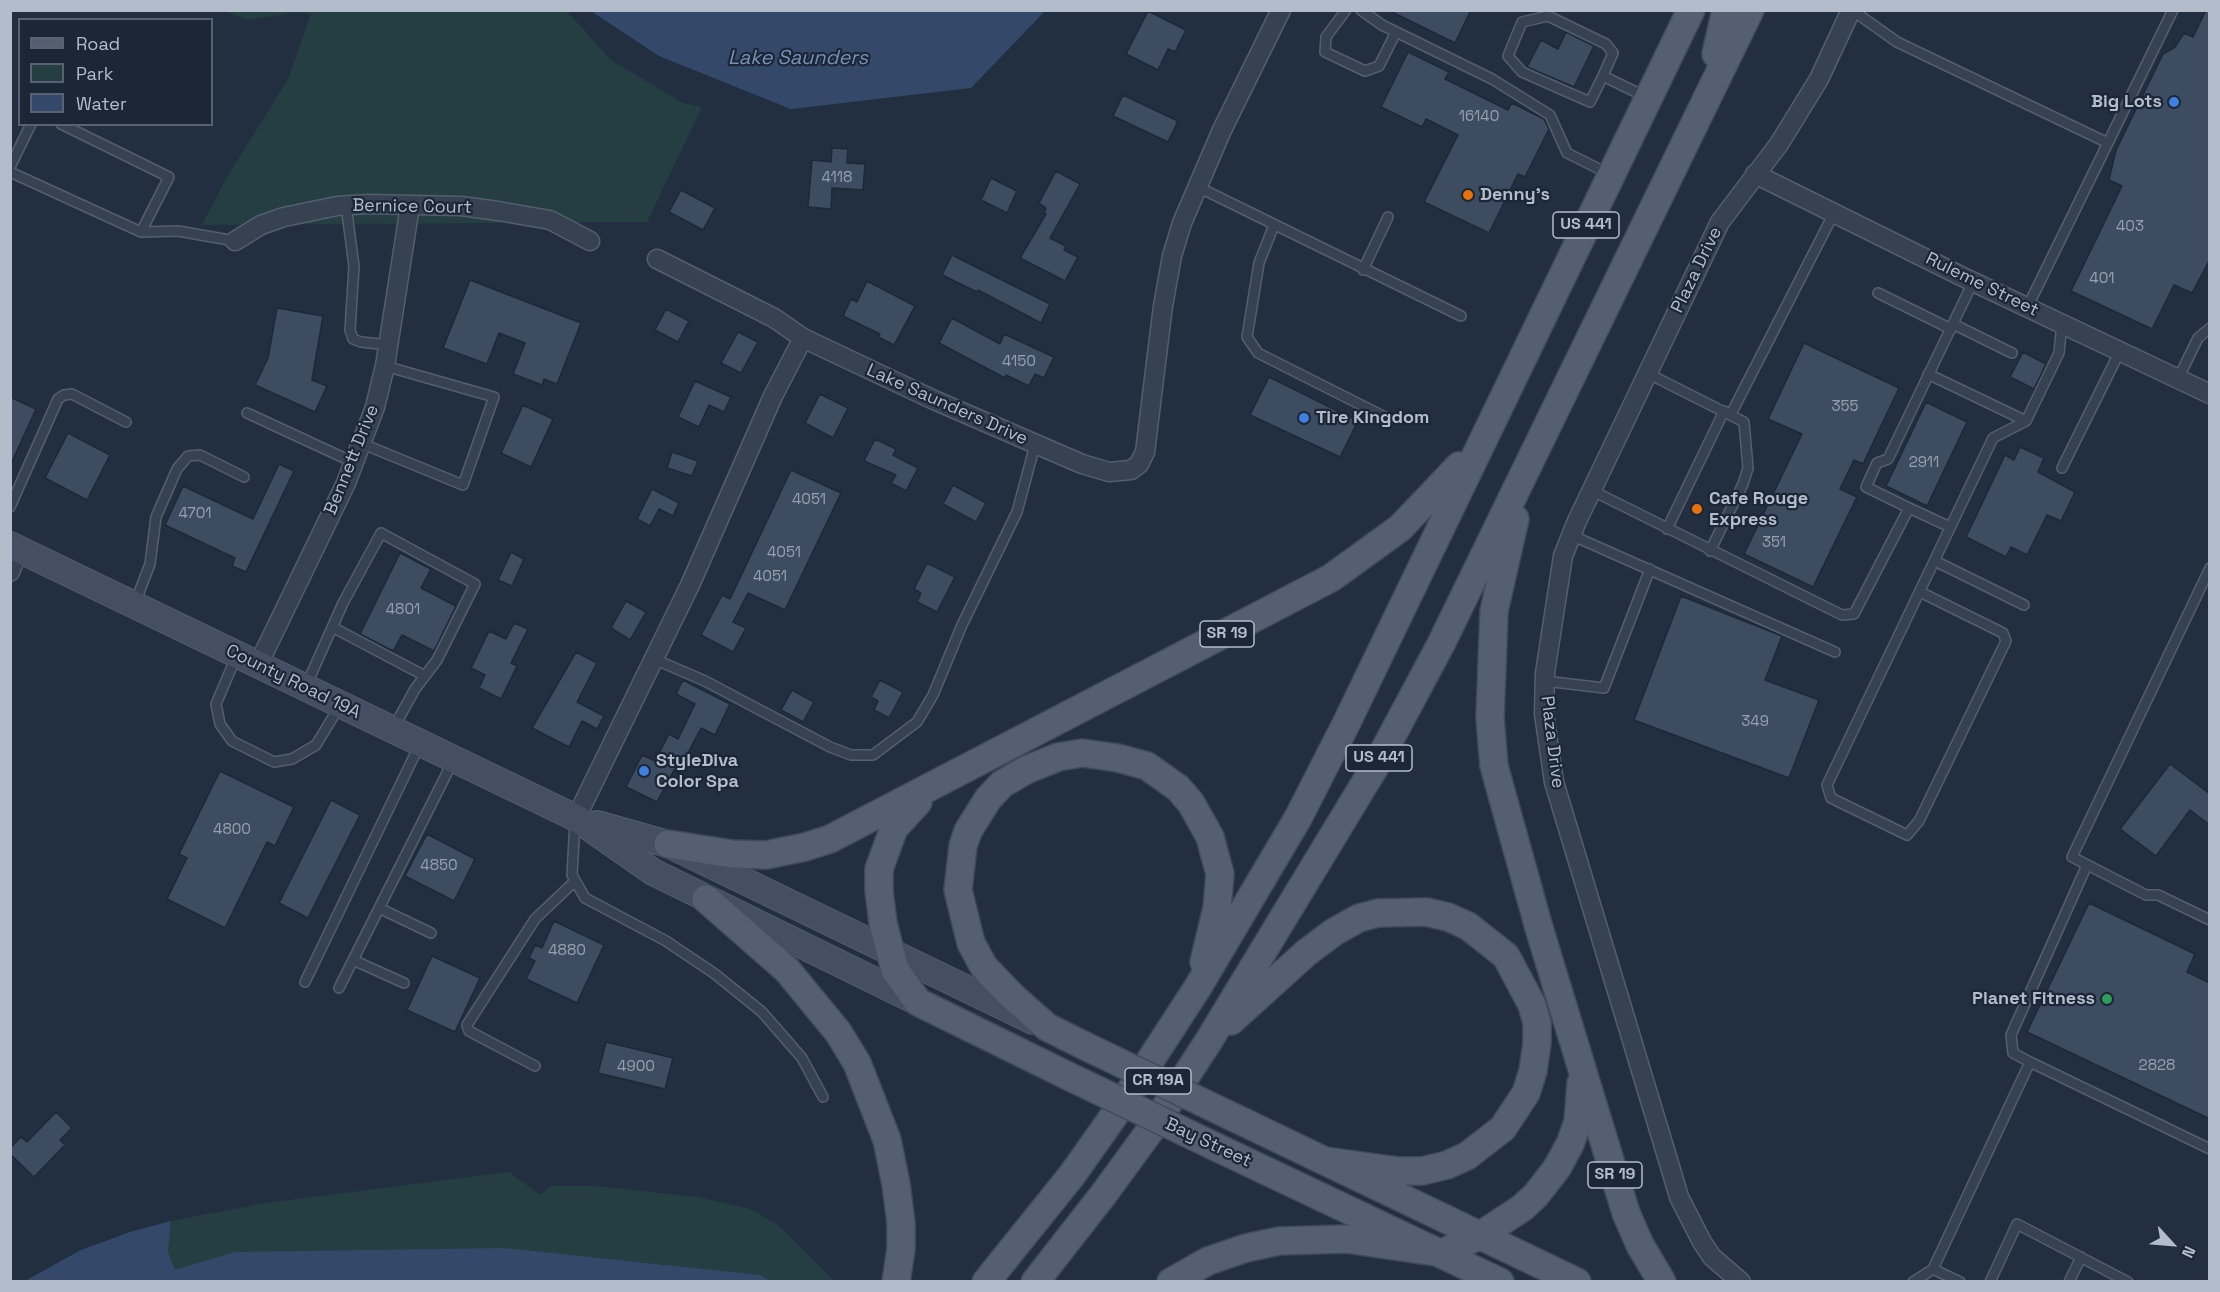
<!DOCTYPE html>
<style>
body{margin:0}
#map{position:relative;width:2220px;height:1292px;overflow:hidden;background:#222f41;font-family:"Space Grotesk",sans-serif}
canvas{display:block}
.frame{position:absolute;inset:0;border:12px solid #b3bccb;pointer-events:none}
.legend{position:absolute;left:18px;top:18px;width:195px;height:108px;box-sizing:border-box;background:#1b2636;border:2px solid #586272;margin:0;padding:8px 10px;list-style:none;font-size:18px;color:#b3bccb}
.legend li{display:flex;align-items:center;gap:12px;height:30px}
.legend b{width:30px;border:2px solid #586272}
.north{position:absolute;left:2142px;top:1214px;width:60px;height:60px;-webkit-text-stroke:4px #1b2636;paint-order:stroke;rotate:116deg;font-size:16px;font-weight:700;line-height:24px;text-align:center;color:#b3bccb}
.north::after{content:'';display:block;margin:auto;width:21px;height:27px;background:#b3bccb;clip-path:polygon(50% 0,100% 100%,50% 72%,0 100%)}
</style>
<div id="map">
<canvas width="2220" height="1292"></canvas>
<div class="frame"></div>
<ul class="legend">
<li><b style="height:8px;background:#546071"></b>Road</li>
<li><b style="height:16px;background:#243e42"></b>Park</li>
<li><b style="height:16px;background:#34496a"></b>Water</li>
</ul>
<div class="north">N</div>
</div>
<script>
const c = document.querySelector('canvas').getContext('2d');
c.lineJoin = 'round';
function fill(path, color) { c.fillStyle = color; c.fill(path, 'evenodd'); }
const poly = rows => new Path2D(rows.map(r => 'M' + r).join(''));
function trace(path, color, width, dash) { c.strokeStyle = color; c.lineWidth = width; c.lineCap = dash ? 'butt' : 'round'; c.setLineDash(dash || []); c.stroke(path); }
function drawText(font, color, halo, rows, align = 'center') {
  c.font = font + ' "Space Grotesk",sans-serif'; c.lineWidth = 4.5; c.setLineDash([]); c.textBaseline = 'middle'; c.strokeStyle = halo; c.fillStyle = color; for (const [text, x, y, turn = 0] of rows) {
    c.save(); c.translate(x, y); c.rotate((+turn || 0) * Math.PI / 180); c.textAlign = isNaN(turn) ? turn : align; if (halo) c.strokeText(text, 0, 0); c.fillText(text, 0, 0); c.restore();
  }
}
fill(poly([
 [223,11,567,11,611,60,683,103,702,107,647,222,202,225,227,177,288,79,311,14,296,12,248,20],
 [509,1172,540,1195,551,1186,595,1186,698,1197,750,1209,778,1225,834,1281,728,1281,661,1264,594,1259,199,1282,175,1271,168,1252,171,1221,265,1203]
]), '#243e42');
fill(poly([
 [591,11,1045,11,971,88,791,109,659,56],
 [171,1221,168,1252,175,1270,235,1252,504,1248,760,1275,770,1281,25,1281,81,1250,130,1232]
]), '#34496a');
const building = poly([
 [1388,10,1471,10,1455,43,1388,10],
 [2206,10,2210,10,2210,259,2192,293,2174,285,2152,329,2071,291,2122,186,2109,180,2116,150,2163,54,2175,47,2184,33,2193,37,2206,10],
 [1148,11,1186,30,1175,52,1168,49,1158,70,1126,54,1148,11],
 [1566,32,1594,46,1574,87,1527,67,1541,40,1558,49,1566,32],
 [1408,52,1449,72,1445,79,1508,110,1512,103,1544,119,1549,129,1525,177,1518,174,1489,233,1424,202,1458,135,1426,119,1422,127,1381,107,1408,52],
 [1123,95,1178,121,1168,142,1113,116,1123,95],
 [832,148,848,149,847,163,865,164,863,190,832,188,831,209,808,207,812,160,831,162,832,148],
 [1056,171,1080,184,1050,238,1066,246,1064,250,1078,257,1065,281,1020,258,1046,214,1044,213,1046,208,1039,203,1056,171],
 [991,178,1017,191,1007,213,981,200,991,178],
 [681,190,715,208,703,230,669,212,681,190],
 [952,255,1050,304,1041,323,978,290,977,292,942,275,952,255],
 [470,280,581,323,557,384,544,379,542,385,513,374,525,343,499,333,487,364,443,348,470,280],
 [867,281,915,306,894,345,878,337,880,334,843,316,851,299,857,302,867,281],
 [277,308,323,316,312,380,327,386,315,412,255,385,268,358,277,308],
 [666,309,689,321,678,342,655,330,666,309],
 [952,318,1000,344,1004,334,1054,357,1044,378,1035,374,1029,386,1006,375,1005,378,939,343,952,318],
 [738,332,758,342,741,373,721,363,738,332],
 [1804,343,1899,388,1863,464,1854,460,1840,489,1857,497,1813,587,1744,554,1802,434,1768,419,1804,343],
 [2023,352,2046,364,2034,389,2010,377,2023,352],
 [1269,377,1358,421,1340,457,1250,415,1269,377],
 [695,381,731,397,724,412,709,405,699,427,678,417,695,381],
 [820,394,848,408,833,438,805,423,820,394],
 [10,397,36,409,10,466,10,397],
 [1926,402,1967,422,1927,506,1886,486,1926,402],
 [523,405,553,419,531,467,501,453,523,405],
 [68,433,110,455,87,500,45,478,68,433],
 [875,439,896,449,893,455,918,468,906,491,891,483,896,475,864,461,875,439],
 [2020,447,2044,458,2038,472,2075,492,2061,521,2047,515,2027,555,2011,547,2006,557,1966,537,2005,455,2014,460,2020,447],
 [672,452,698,461,692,476,667,468,672,452],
 [279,464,294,471,246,572,232,566,235,558,165,525,183,486,253,519,279,464],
 [791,470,841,493,785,610,748,593,733,622,746,628,733,652,701,635,722,595,730,599,791,470],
 [953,485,986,503,976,522,943,504,953,485],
 [652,489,679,503,673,516,659,509,650,526,637,519,652,489],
 [511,552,524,559,512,586,498,580,511,552],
 [400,553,431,569,421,588,456,606,434,651,402,635,393,651,360,634,400,553],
 [927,563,955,577,937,612,917,602,921,593,914,589,927,563],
 [1681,596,1782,636,1765,680,1819,700,1789,778,1634,720,1681,596],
 [626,601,646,612,630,640,611,628,626,601],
 [514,623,528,629,511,663,517,666,501,699,479,688,485,675,471,668,489,631,506,639,514,623],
 [576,652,597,663,577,702,604,716,597,729,582,721,569,747,532,728,576,652],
 [683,680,730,704,715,735,701,728,678,772,674,770,657,802,626,787,642,755,655,761,669,734,678,739,695,704,676,694,683,680],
 [880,680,903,692,889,718,874,710,878,701,871,697,880,680],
 [792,690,814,702,803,722,781,710,792,690],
 [2170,764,2210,794,2210,825,2190,810,2156,856,2120,829,2170,764],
 [220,771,294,807,275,846,267,842,225,928,167,899,187,858,179,854,220,771],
 [331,800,360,815,308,918,279,903,331,800],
 [427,834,475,859,454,901,405,876,427,834],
 [2089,903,2195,954,2187,972,2210,983,2210,1119,2027,1032,2089,903],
 [554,921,604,945,577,1003,526,979,535,961,529,958,535,945,542,948,554,921],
 [432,956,480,978,455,1032,407,1010,432,956],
 [606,1042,673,1058,665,1089,598,1073,606,1042],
 [56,1112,72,1128,60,1140,65,1145,34,1177,10,1154,10,1148,21,1137,27,1142,56,1112]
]);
fill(building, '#3e4c61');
trace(building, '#1d2838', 1.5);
const service = poly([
 [1346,10,1326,37,1325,52,1365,71,1379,66,1396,32],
 [1361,10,1382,25,1492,79,1550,115,1567,153,1609,174],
 [1852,10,1897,42,2108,143],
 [1603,76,1613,53,1606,44,1548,16,1522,22,1508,56,1522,72,1590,102,1603,76,1646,97],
 [61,124,169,177,141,232],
 [10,167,31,124],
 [10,172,141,232,178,231,235,241],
 [1198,187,1461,316],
 [346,205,354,266,350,330,353,339,361,342,389,345],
 [1274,225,1259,263,1247,337,1258,353,1389,419],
 [1363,270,1388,217],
 [1878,293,1951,329],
 [2027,308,2173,10],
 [1953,324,2012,353],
 [1647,373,1744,422,1748,468,1743,484,1710,551],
 [1928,374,2026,421],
 [2178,379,2198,338,2210,328],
 [247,413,355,463],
 [1731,414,1834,213],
 [363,444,463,485,494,397,385,366],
 [2062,468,2120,351],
 [1591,490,1842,615,1854,614,1909,508,1866,487,1877,463,1888,459,1973,282],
 [10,507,58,399,64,395,72,394,126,422],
 [1909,508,1950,527],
 [1667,529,1724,411],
 [1571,535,1835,652],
 [1935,561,2024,605],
 [2210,568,2072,857,2146,895,2158,895,2210,920],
 [1920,592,2003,633,2006,641,1919,821,1907,835,1831,798,1827,785,1993,438,2026,421,2059,353,2062,324],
 [135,603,150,564,156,517,177,469,188,456,200,455,244,477],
 [334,628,425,676],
 [236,657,216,704,220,724,232,741,274,762,292,759,316,745,339,707],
 [654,659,705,681,830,747,851,755,873,755,917,722,933,695,962,625,1017,512,1035,445],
 [1545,681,1604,688,1650,569],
 [306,686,343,603,381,533,475,584,437,660,415,689,394,727],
 [575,822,572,875,585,898,666,941,715,974,762,1012,802,1058,823,1097],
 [379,908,431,933],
 [353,960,404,983],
 [305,982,420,744],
 [339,988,453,761],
 [2030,1062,2013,1053,2011,1035,2087,865],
 [535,1066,469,1031,467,1025,535,919,574,882],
 [1913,1282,1933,1269],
 [1960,1282,1933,1269,2030,1062,2210,1149],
 [1990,1282,2017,1224,2128,1282],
 [2069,1282,2081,1257]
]);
const minor = poly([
 [1755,174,1965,278,2210,394],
 [235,241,261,225,284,217,337,206,368,204,461,206,498,211,550,220,590,241],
 [657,259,774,318,803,338,934,400,1082,464,1109,472,1131,470,1139,464,1145,452,1163,306,1172,256,1182,223,1222,130,1281,10],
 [10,572,19,549],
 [258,665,346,483,375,407,385,366,410,206],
 [576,818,690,585,773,396,803,338],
 [1741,1282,1712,1257,1702,1242,1679,1197,1671,1170,1554,782,1544,714,1545,673,1563,556,1577,521,1720,222,1779,144,1819,79,1851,10]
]);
const secondary = poly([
 [10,545,576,818,653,872,918,1002],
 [597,824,668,844,1033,1021]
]);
const primary = poly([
 [1716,54,1726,10],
 [1515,519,1494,611,1490,718,1494,766,1539,928,1626,1213,1640,1245,1662,1282],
 [918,802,894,828,879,869,879,891,883,923,895,970,918,1002,1064,1074],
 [668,844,732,854,766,855,805,847,830,839,1331,578,1400,528,1459,466],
 [706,899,787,970,838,1032,857,1063,887,1140,896,1184,901,1223,901,1249,896,1282],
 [1231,1021,1306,953,1334,932,1359,918,1378,913,1426,912,1448,917,1468,926,1506,956,1532,1005,1537,1023,1537,1043,1533,1071,1526,1093,1503,1128,1467,1156,1447,1165,1422,1171,1398,1171,1325,1161],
 [1083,1045,1047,1027,1012,996,984,967,971,943,958,890,963,846,968,831,988,799,1002,784,1026,770,1058,757,1082,753,1118,758,1147,766,1178,788,1191,803,1210,837,1220,874,1217,908,1204,962],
 [1233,1117,1577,1282],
 [1216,1147,1500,1282],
 [986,1282,1072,1175,1118,1110,1198,987,1298,818,1346,724,1691,10],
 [1035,1282,1103,1195,1152,1128,1208,1042,1379,760,1441,644,1750,10],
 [1171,1282,1208,1261,1246,1248,1279,1241,1346,1239,1442,1253,1481,1235,1522,1208,1536,1195,1557,1168,1570,1144,1578,1122,1581,1083]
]);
trace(service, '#545f6e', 12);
trace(minor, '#545f6e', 21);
trace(secondary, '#545f6e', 28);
trace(primary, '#404a5a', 30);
trace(service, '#364151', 9);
trace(minor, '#364151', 18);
trace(secondary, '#444f64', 26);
trace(primary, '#546071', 27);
const primaryBridge = poly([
 [1083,1045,1233,1117],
 [1064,1074,1216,1147]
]);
trace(primaryBridge, '#404a5a', 30, []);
trace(primaryBridge, '#546071', 27);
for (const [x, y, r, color] of [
 [2174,102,6,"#3f7fe0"],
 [1468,195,6,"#e8710a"],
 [1304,418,6,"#3f7fe0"],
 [1697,509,6,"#e8710a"],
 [644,771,6,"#3f7fe0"],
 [2107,999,6,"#2e9e5b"]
]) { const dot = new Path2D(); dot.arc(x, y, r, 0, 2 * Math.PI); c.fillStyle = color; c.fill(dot); trace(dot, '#1b2636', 2); }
drawText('15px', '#96a0b0', null, [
 ["16140",1479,117],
 ["4118",837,178],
 ["403",2130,227],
 ["401",2102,279],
 ["4150",1019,362],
 ["355",1845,407],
 ["2911",1924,463],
 ["4051",809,500],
 ["4701",195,514],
 ["351",1774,543],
 ["4051",784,553],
 ["4051",770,577],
 ["4801",403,610],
 ["349",1755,722],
 ["4800",232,830],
 ["4850",439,866],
 ["4880",567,951],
 ["2828",2157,1066],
 ["4900",636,1067]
]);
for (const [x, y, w] of [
 [1586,225,66],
 [1227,634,54],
 [1379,758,66],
 [1158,1081,66],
 [1615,1175,54]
]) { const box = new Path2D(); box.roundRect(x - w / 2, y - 13, w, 26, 4.5); c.fillStyle = '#1b2636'; c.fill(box); trace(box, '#b3bccb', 1.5); }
drawText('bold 16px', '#b3bccb', null, [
 ["US 441",1586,225],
 ["SR 19",1227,634],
 ["US 441",1379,758],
 ["CR 19A",1158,1081],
 ["SR 19",1615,1175]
]);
drawText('bold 18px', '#b3bccb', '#1b2636', [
 ["Big Lots",2162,102,"right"],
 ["Denny's",1480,195],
 ["Tire Kingdom",1316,418],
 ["Cafe Rouge",1709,499],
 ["Express",1709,520],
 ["StyleDiva",656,761],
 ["Color Spa",656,782],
 ["Planet Fitness",2095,999,"right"]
], 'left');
drawText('18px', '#b3bccb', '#1b2636', [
 ["Bernice Court",412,207,1],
 ["Plaza Drive",1697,270,-64],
 ["Ruleme Street",1982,285,26],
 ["Lake Saunders Drive",947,405,24],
 ["Bennett Drive",352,460,-68],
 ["County Road 19A",293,682,26],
 ["Plaza Drive",1552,742,83],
 ["Bay Street",1208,1143,25]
]);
drawText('italic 20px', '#7791b6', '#1b2636', [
 ["Lake Saunders",798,59]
]);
</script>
